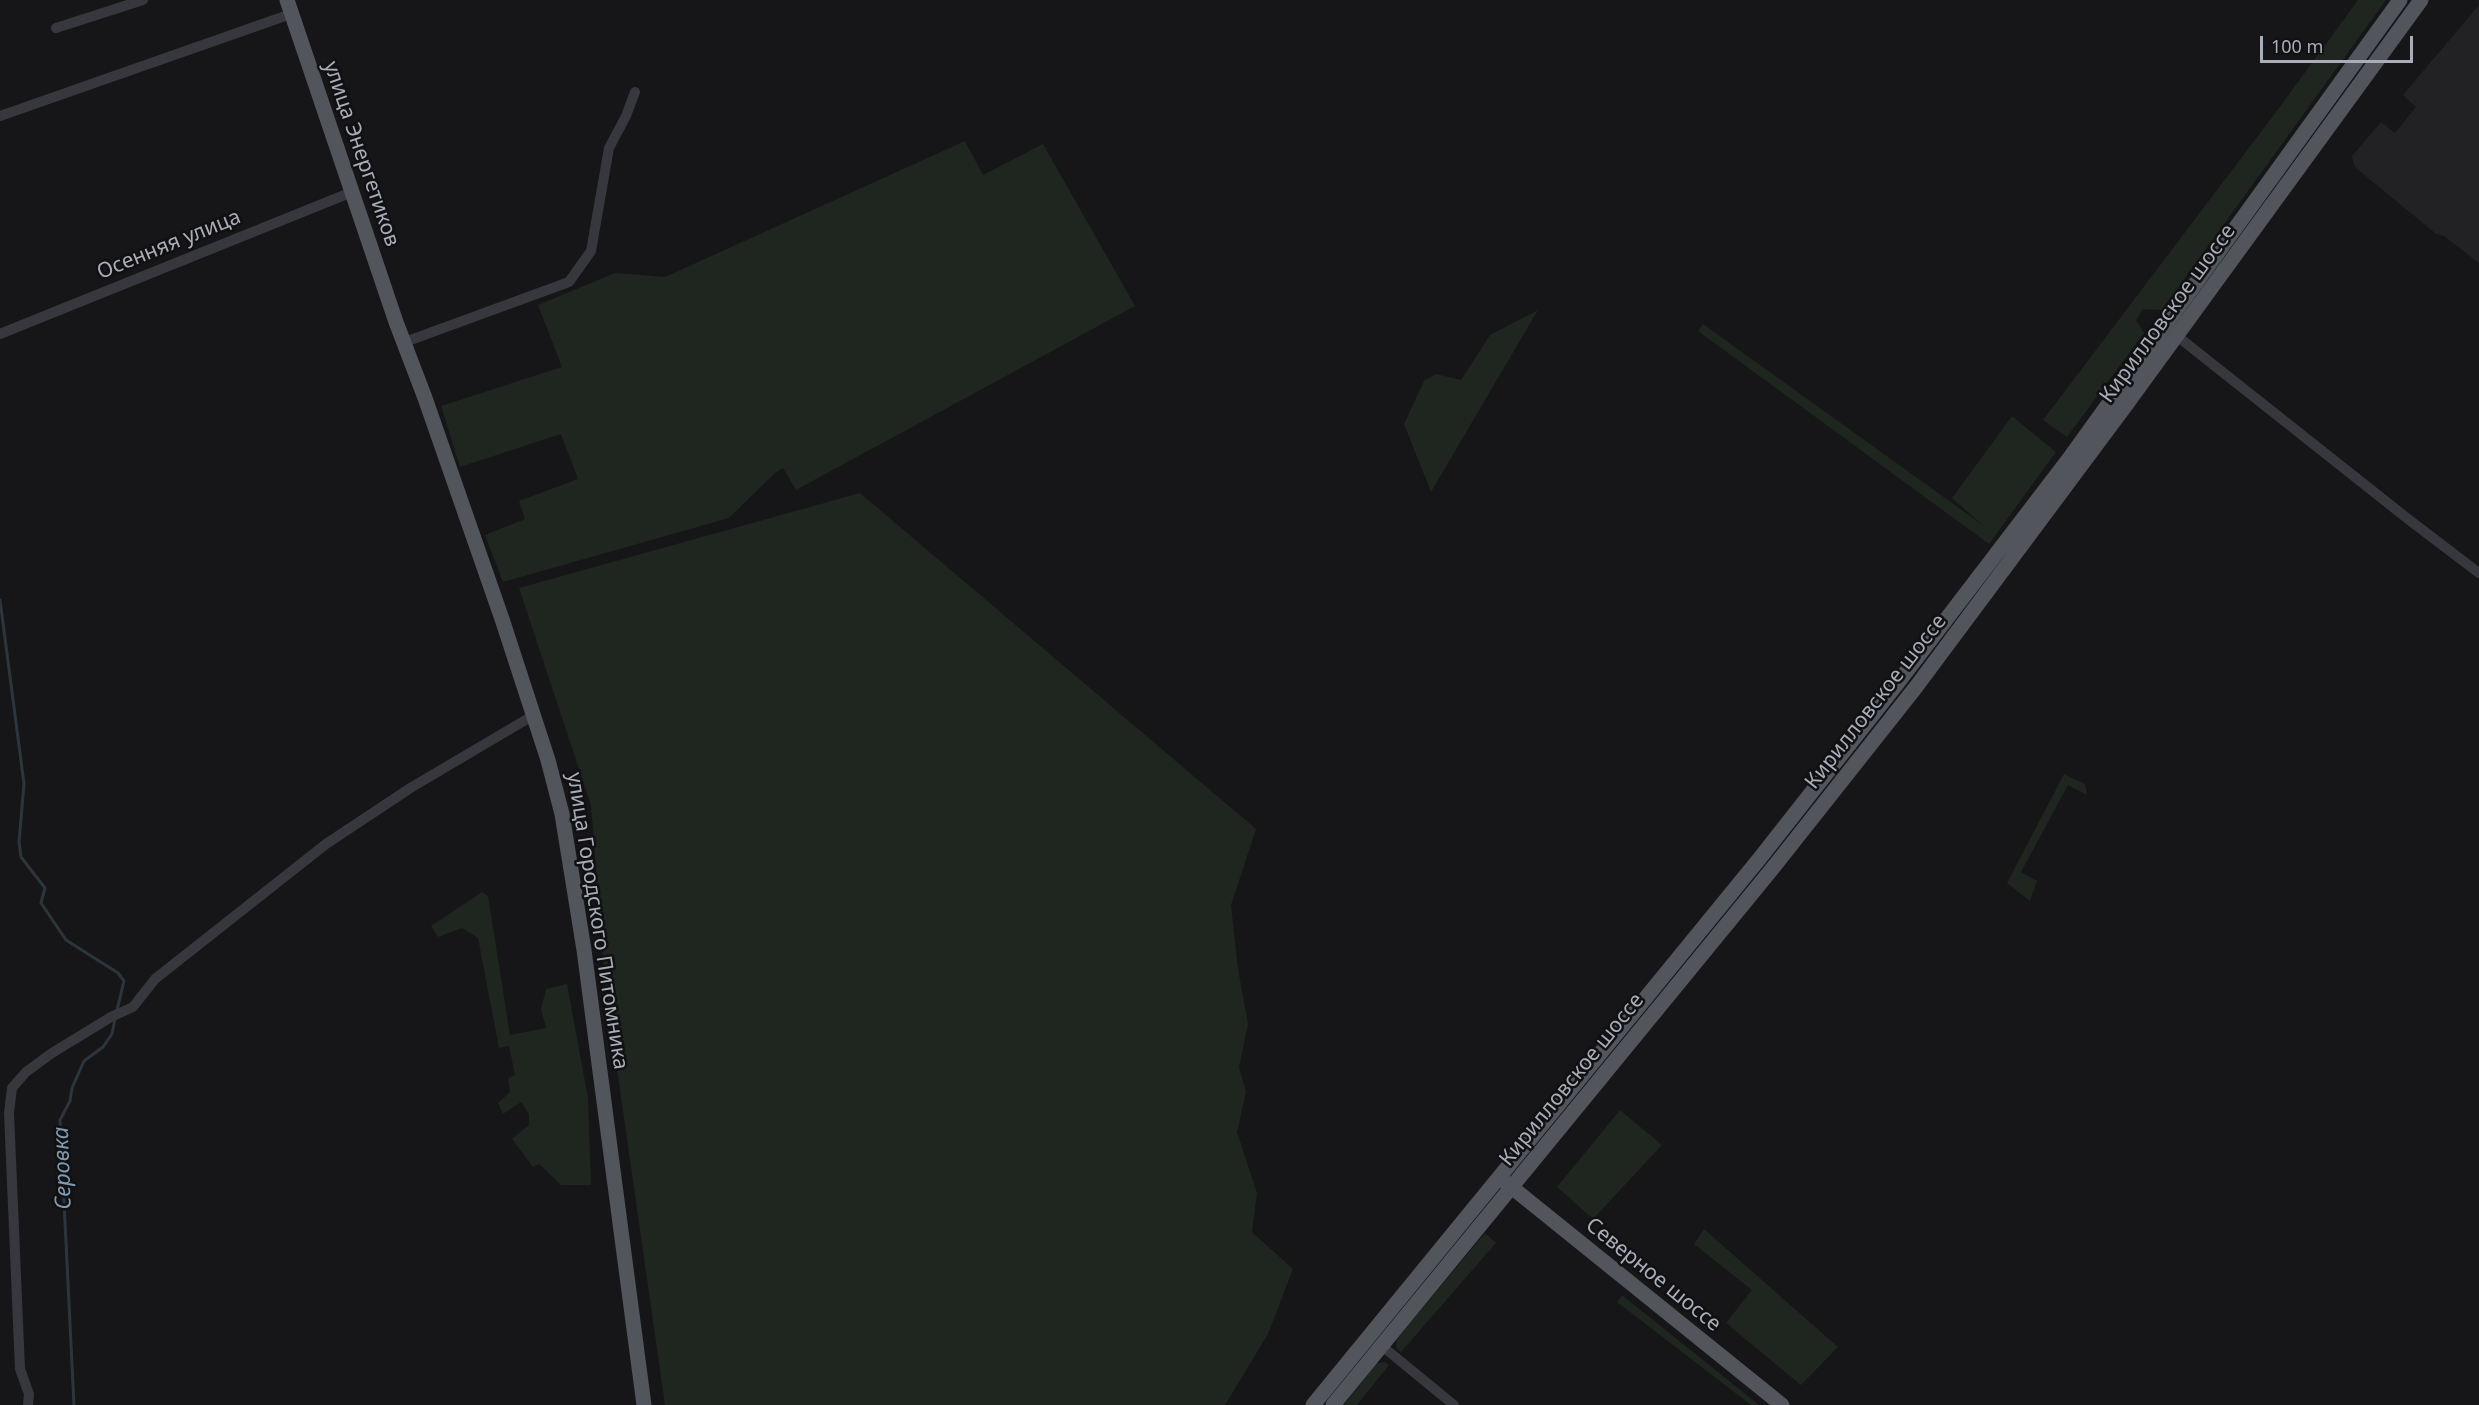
<!DOCTYPE html>
<meta charset="utf-8">
<style>
body{margin:0}
#map{position:relative;width:2479px;height:1405px;overflow:hidden;background:#161618;font-family:"Noto Sans",sans-serif}
canvas{display:block}
.scale{position:absolute;left:2260px;top:36px;width:153px;height:27px;box-sizing:border-box;border:3px solid #a8adb8;border-top:0;padding-left:8px;font-size:18px;line-height:21px;white-space:nowrap;color:#a8adb8;-webkit-text-stroke:4px #111113;paint-order:stroke}
</style>
<div id="map">
<canvas width="2479" height="1405"></canvas>
<div class="scale">100 m</div>
</div>
<script>
const c = document.querySelector('canvas').getContext('2d');
c.lineJoin = 'round';
function fill(path, color) { c.fillStyle = color; c.fill(path, 'evenodd'); }
const poly = rows => new Path2D(rows.map(r => 'M' + r).join(''));
function trace(path, color, width, dash) { c.strokeStyle = color; c.lineWidth = width; c.lineCap = dash ? 'butt' : 'round'; c.setLineDash(dash || []); c.stroke(path); }
function drawText(font, color, halo, rows, align = 'center') {
  c.font = font + ' "Noto Sans",sans-serif'; c.lineWidth = 5; c.setLineDash([]); c.textBaseline = 'middle'; c.strokeStyle = halo; c.fillStyle = color; for (const [text, x, y, turn = 0] of rows) {
    c.save(); c.translate(x, y); c.rotate((+turn || 0) * Math.PI / 180); c.textAlign = isNaN(turn) ? turn : align; if (halo) c.strokeText(text, 0, 0); c.fillText(text, 0, 0); c.restore();
  }
}
fill(poly([
 [2479,5,2479,263,2444,236,2436,234,2355,167,2352,156,2381,122,2395,133,2416,107,2403,95]
]), '#222225');
fill(poly([
 [2358,0,2386,0,2162,310,2143,309,2136,320,2144,333,2067,437,2043,420,2276,112],
 [965,141,983,175,1043,144,1135,306,796,490,783,468,776,472,729,518,503,582,485,535,525,519,519,501,578,479,561,434,460,467,441,406,562,367,538,305,615,273,665,277],
 [1538,310,1431,492,1404,424,1424,381,1436,374,1461,380,1490,335],
 [1703,324,1984,526,1952,498,2012,416,2056,452,1989,544,1698,331],
 [860,493,1256,829,1231,905,1238,969,1248,1024,1239,1067,1246,1092,1237,1132,1257,1193,1252,1232,1293,1269,1268,1334,1225,1405,665,1405,605,985,591,805,519,588],
 [2064,774,2085,784,2087,795,2068,785,2021,872,2037,881,2030,901,2007,883],
 [482,892,488,896,510,1035,546,1028,541,1009,546,989,567,984,588,1098,591,1185,561,1185,539,1164,533,1167,512,1139,529,1125,529,1114,521,1102,503,1114,498,1103,510,1092,508,1078,515,1075,509,1046,499,1048,478,938,462,928,438,937,431,926],
 [1620,1110,1662,1145,1593,1219,1557,1187],
 [1704,1229,1838,1347,1801,1385,1726,1323,1752,1290,1694,1244],
 [1485,1233,1496,1243,1401,1352,1396,1348,1397,1339],
 [1622,1295,1759,1405,1751,1405,1617,1302],
 [1385,1362,1389,1365,1357,1405,1344,1405,1377,1363]
]), '#1e261f');
trace(poly([
 [0,600,24,784,19,842,21,857,45,888,41,903,66,940,118,973,124,981,117,1010],
 [74,1405,60,1120,70,1101,72,1088,84,1061,103,1047,112,1034,115,1019]
]), '#2c353c', 3);
trace(poly([
 [56,28,143,0],
 [0,116,291,14],
 [2172,332,2408,519,2479,573],
 [0,334,352,192],
 [405,342,569,282,591,251,609,148,626,116,635,92],
 [1382,1346,1454,1405],
 [28,1405,29,1394,20,1369,9,1113,12,1088,26,1072,52,1053,111,1017,133,1007,155,979,326,844,412,787,534,715]
]), '#37383d', 10);
trace(poly([
 [287,0,396,322,425,398,502,619,548,760,562,814,584,950,644,1405],
 [1504,1181,1782,1405],
 [1313,1405,1760,858,1896,685,2071,456,2400,0],
 [1333,1405,1772,869,1916,687,2126,405,2421,0]
]), '#53555c', 15);
drawText('21px', '#a8adb8', '#111113', [
 ["улица Энергетиков",361,154,71],
 ["Осенняя улица",169,245,-22],
 ["Кирилловское шоссе",2168,314,-54],
 ["Кирилловское шоссе",1876,702,-52],
 ["улица Городского Питомника",597,921,81],
 ["Кирилловское шоссе",1572,1080,-51],
 ["Северное шоссе",1653,1275,39]
]);
drawText('italic 22px', '#7f9bb3', '#111113', [
 ["Серовка",63,1168,-92]
]);
</script>
